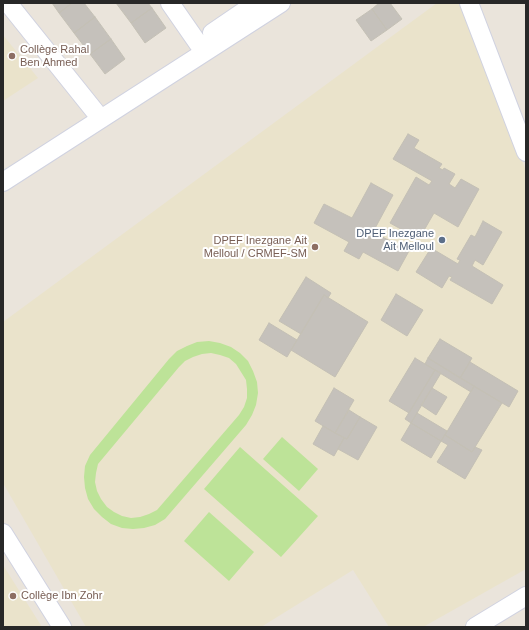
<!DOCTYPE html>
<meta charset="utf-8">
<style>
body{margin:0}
#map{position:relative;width:529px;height:630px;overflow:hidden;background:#eae4db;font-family:Helvetica,sans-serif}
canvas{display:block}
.frame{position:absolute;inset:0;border:4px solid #282828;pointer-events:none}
</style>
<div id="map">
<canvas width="529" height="630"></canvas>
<div class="frame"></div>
</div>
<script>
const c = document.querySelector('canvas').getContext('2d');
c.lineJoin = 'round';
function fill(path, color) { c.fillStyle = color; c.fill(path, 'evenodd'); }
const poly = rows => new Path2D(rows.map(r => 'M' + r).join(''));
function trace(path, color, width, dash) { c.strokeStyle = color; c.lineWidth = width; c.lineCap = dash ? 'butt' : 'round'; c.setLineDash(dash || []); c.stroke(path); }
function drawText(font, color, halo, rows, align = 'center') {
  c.font = font + ' Helvetica,sans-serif'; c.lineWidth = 4; c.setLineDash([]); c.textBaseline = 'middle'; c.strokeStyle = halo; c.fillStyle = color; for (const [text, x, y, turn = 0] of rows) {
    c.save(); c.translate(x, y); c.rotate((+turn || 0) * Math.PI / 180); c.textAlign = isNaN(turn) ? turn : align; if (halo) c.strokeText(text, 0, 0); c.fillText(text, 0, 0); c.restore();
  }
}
fill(poly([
 [437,3,460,3,526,171,526,569,423,627,389,627,353,570,261,627,86,627,3,483,3,322],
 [3,35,38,78,3,101],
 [3,565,42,627,3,627]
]), '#eae3cb');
fill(poly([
 [209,341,220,343,231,347,240,353,248,361,253,371,257,382,258,393,256,405,252,415,246,425,165,519,155,525,144,528,133,529,122,528,111,524,102,517,94,509,88,499,85,488,84,477,85,466,90,455,169,359,177,351,187,346,197,342],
 [211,353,220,355,229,358,236,364,246,380,247,389,247,398,244,407,239,415,157,510,149,514,140,517,131,518,122,516,114,512,107,507,101,499,97,491,95,482,96,473,98,464,179,367,185,361,193,357,202,354],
 [282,437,318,469,299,491,263,459],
 [240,447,318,516,281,557,204,489],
 [209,512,254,552,229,581,184,541]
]), '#bde398');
const building = poly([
 [52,3,72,3,59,13,52,3],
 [72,3,84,3,95,17,74,33,59,13,72,3],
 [116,3,148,3,152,8,131,23,116,3],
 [379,3,390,3,402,19,387,30,372,9,379,3],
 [152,8,166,28,145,43,131,23,152,8],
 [372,9,387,30,371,41,356,20,372,9],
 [95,17,111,39,90,54,74,33,95,17],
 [111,39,125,59,105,74,90,54,111,39],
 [408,134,419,140,414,148,442,164,439,168,443,170,444,168,455,174,449,184,455,188,461,179,479,189,458,227,434,213,419,239,390,223,416,177,429,185,432,181,393,159,408,134],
 [371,183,393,195,373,232,409,251,398,271,363,252,359,259,344,251,349,242,314,223,324,204,352,218,371,183],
 [483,221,502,232,483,265,475,260,472,266,503,285,492,304,450,280,452,277,449,276,442,288,416,272,431,248,458,264,460,260,457,259,471,235,475,237,483,221],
 [306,277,331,293,328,298,324,295,301,334,279,321,306,277],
 [396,294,423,310,407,336,381,320,396,294],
 [324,295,368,322,335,377,291,350,324,295],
 [269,323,297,340,287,357,259,340,269,323],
 [440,339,472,358,460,378,428,358,440,339],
 [415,358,435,370,409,413,389,401,415,358],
 [428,358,474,386,471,392,425,364,428,358],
 [470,362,518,391,509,407,460,378,470,362],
 [435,370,441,373,411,423,405,419,435,370],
 [474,386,502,403,472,452,445,435,474,386],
 [334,388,354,400,335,433,315,421,334,388],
 [432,388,447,397,436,415,421,405,432,388],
 [349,410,360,417,347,439,335,433,349,410],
 [417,413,447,431,441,441,411,423,417,413],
 [360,417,377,427,358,460,338,449,344,438,347,439,360,417],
 [411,423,441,441,431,458,401,440,411,423],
 [323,426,344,438,334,456,313,444,323,426],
 [445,435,472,452,475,447,482,450,465,479,437,462,448,445,441,441,445,435]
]);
fill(building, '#c5c1bb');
trace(building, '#c4c0b5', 1);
const minor = poly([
 [8,3,101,119],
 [170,3,204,52],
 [469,3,526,152],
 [212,33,256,3],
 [3,182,281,3],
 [3,533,62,627],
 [475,627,526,596]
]);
trace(minor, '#d0d2e0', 20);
trace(minor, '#fff', 18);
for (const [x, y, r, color] of [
 [12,56,4,"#8d6e63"],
 [442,240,4,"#5c6f8a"],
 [315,247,4,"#8d6e63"],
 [13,596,4,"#8d6e63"]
]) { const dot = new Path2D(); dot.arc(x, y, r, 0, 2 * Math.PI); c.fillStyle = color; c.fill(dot); trace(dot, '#fff', 1.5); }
drawText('11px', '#785e54', '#fff', [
 ["Collège Rahal",20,50],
 ["Ben Ahmed",20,63],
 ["DPEF Inezgane Ait",307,241,"right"],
 ["Melloul / CRMEF-SM",307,254,"right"],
 ["Collège Ibn Zohr",21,596]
], 'left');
drawText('11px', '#4e5e75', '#fff', [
 ["DPEF Inezgane",434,234],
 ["Ait Melloul",434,247]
], 'right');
</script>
